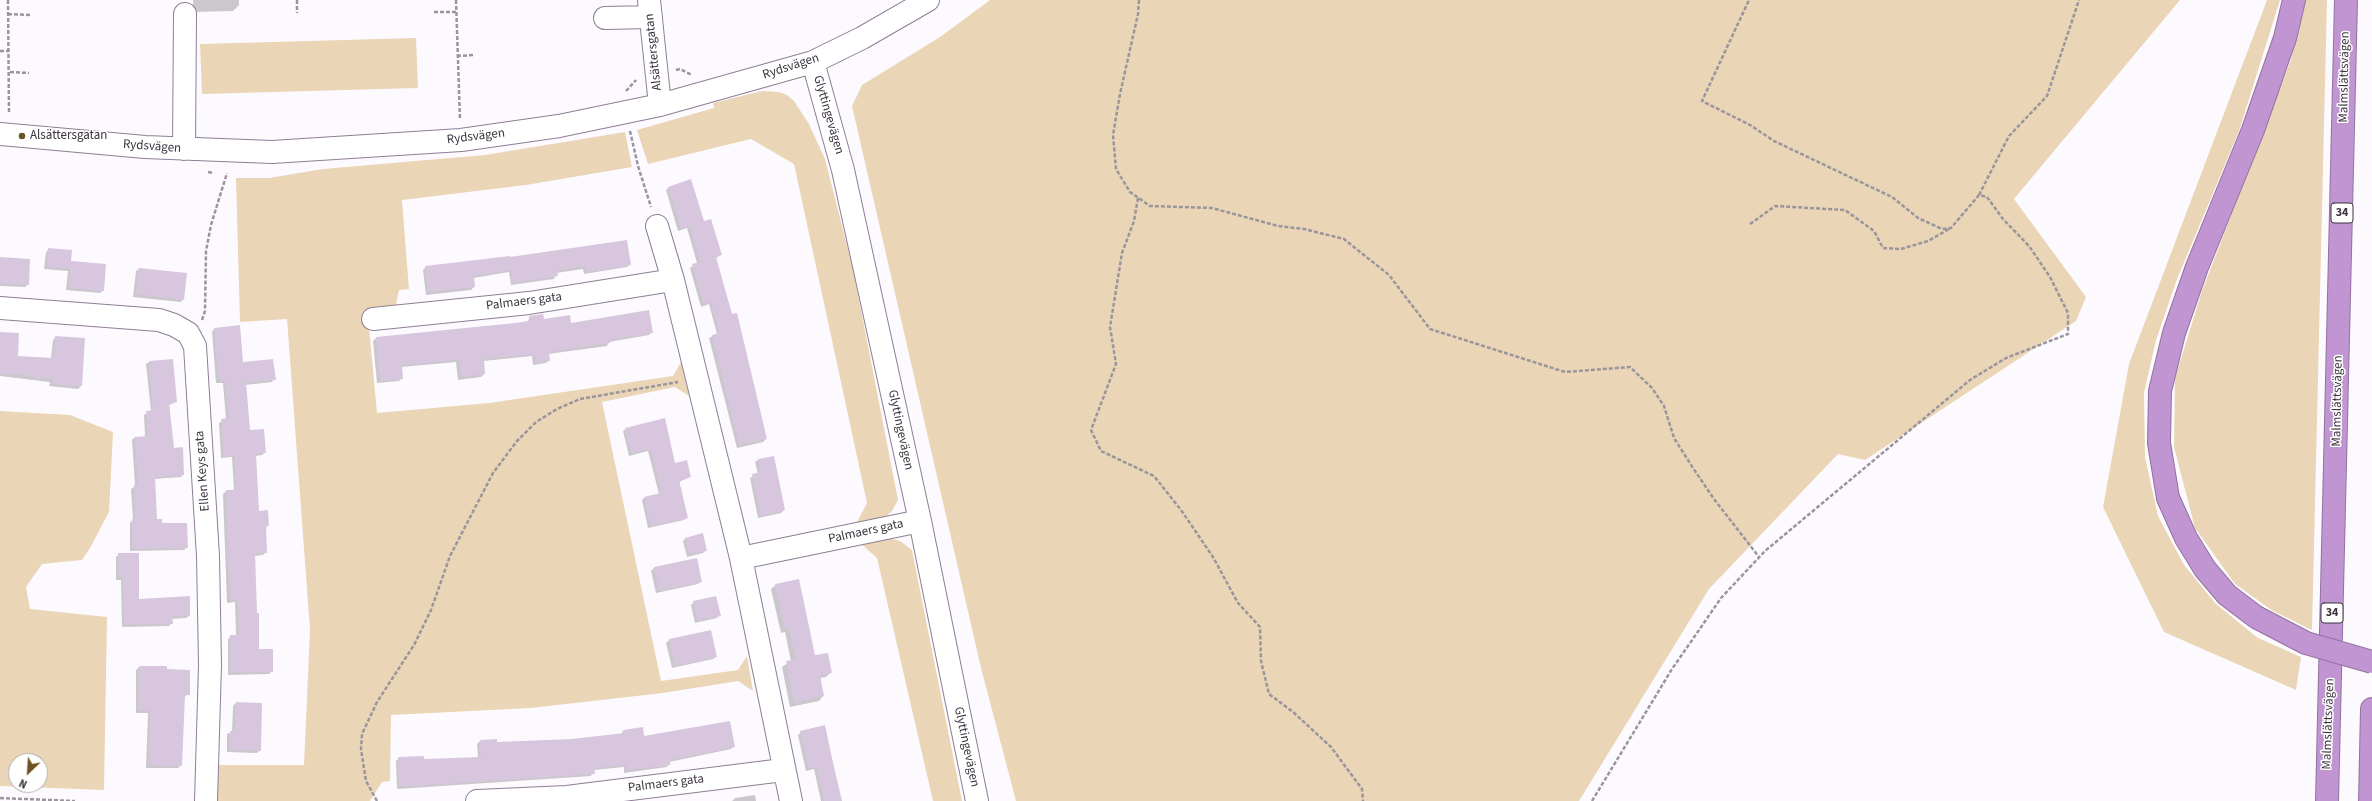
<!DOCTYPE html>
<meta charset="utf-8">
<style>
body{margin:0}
#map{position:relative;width:2372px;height:801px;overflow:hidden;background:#fdfaff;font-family:"Source Sans 3",sans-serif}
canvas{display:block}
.north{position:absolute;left:8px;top:753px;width:40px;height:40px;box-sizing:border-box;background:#fff;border:1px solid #b1aeb2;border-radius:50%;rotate:205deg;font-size:11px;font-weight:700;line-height:16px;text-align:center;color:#3b343e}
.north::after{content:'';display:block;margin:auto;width:14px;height:18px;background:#6c5223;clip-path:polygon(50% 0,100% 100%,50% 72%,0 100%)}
</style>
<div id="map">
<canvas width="2372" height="801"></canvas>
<div class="north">N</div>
</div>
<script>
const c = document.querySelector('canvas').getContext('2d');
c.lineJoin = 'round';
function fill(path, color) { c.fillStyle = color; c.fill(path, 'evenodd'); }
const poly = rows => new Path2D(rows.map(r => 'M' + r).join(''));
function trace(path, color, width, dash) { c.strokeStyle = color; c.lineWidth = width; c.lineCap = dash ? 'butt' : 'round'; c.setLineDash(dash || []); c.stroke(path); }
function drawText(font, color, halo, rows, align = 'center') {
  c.font = font + ' "Source Sans 3",sans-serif'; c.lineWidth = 3; c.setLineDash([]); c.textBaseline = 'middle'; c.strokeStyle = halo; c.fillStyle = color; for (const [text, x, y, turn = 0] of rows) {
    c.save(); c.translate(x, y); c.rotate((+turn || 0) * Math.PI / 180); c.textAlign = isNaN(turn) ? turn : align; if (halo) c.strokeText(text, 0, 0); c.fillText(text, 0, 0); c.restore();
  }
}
fill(poly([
 [990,0,2180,0,2014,199,2086,297,2076,321,1865,460,1838,454,1709,589,1579,801,1016,801,981,668,852,106,862,85,940,37],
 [2267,0,2280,0,2239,131,2177,279,2156,340,2144,393,2145,457,2158,516,2184,565,2216,604,2258,638,2301,657,2296,690,2164,632,2103,507,2129,364],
 [2306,0,2327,0,2312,630,2273,611,2235,584,2195,528,2174,447,2175,378,2202,291,2291,60],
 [416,38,418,88,202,94,200,44],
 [762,91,779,92,787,95,794,101,809,124,825,159,853,269,898,500,892,511,883,519,856,524,867,503,794,164,751,139,648,164,637,130,714,108,713,103],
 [625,132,632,167,526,185,402,200,409,289,399,290,395,309,369,327,377,413,489,403,673,376,681,362,689,396,675,387,602,402,661,681,738,670,747,656,753,691,738,681,663,693,531,708,391,715,390,781,382,782,370,801,215,801,218,765,304,765,310,630,287,319,240,322,236,178,269,178,323,169,485,155],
 [0,411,70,415,113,432,109,512,90,548,82,560,42,564,26,587,30,609,107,617,104,790,0,786],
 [16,761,40,761,40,785,16,785],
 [888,538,900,541,912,550,962,801,933,801,877,558,860,543]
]), '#ead6b6');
fill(poly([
 [193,0,239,0,239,5,233,11,193,12],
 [668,188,704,223,720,255,715,259,766,439,763,442,737,448,709,338,717,334,709,304,701,307,690,268,697,263,687,228,678,231,666,190],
 [49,249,70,262,103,290,100,293,66,290,68,271,44,269,46,252],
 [509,257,630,264,627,267,584,274,583,269,556,273,554,279,511,285,509,272,473,278,474,287,471,290,426,295,423,270,426,267],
 [0,258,28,284,25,287,0,286],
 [139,269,183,299,181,302,133,297,136,271],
 [530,317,570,324,652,332,649,335,609,342,607,346,548,354,549,360,546,363,533,365,532,356,483,361,484,374,481,377,458,380,456,362,401,367,402,378,399,381,377,383,373,341,376,338,515,324,527,322],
 [214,329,242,363,274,379,272,382,245,385,249,432,265,452,262,455,255,456,258,512,268,526,265,528,266,552,263,555,254,556,258,650,272,671,269,674,228,675,228,639,231,636,236,636,235,602,227,603,223,494,226,491,234,491,232,457,221,458,219,423,226,420,223,383,216,383,212,332],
 [0,333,17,357,51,359,53,340,56,337,81,386,78,389,49,386,50,382,0,376],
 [149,362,176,402,169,405,173,449,183,474,181,477,154,479,156,520,187,547,184,550,130,551,130,523,133,520,131,489,135,486,132,440,135,437,145,437,144,415,151,411,146,364],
 [626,429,690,477,679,482,687,517,684,520,648,528,642,500,645,497,659,494,648,451,629,456,623,431],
 [773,457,784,510,781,513,758,518,750,478,758,474,755,462,758,460],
 [686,538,706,550,703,553,687,557,683,541],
 [119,554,138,600,189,616,186,618,171,619,172,623,169,626,122,627,121,580,116,580,116,557],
 [696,559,700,582,698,584,656,593,651,571,654,568],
 [776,585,814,657,831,672,826,677,820,678,823,696,819,701,790,707,782,667,791,661,785,632,781,633,771,589],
 [694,602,719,615,717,618,695,623,691,605],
 [669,640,716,657,713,659,672,668,666,643],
 [139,667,166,670,189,694,184,697,181,765,178,768,146,768,148,713,136,713,136,670],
 [236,703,261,704,260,750,257,753,227,752,227,734,232,732,233,706],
 [824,727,842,801,821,801,814,769,806,771,798,735,801,732],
 [624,730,643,737,734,746,731,749,669,762,667,767,624,773,624,767,594,770,591,776,397,789,396,761,399,758,423,760,478,758,477,744,480,741,496,743,572,740,621,734],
 [755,795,756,801,732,801,735,798]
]), '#0003');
fill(poly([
 [691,179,704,221,711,219,722,255,716,257,732,314,737,313,767,439,739,445,712,335,719,333,711,302,704,304,692,264,700,262,690,226,681,229,668,187],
 [627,240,631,265,587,272,586,266,557,271,558,276,513,283,510,257],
 [48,248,72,250,71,261,106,264,104,291,69,288,70,269,47,267],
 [510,256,512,270,474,276,475,287,428,292,425,266],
 [0,257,30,259,29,285,0,283],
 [139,268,187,273,184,300,136,294],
 [649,310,653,333,610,340,610,343,549,352,550,361,536,363,534,354,484,359,485,374,461,377,459,360,402,365,403,379,380,381,376,337,515,323,530,321,529,316,543,314,544,319,570,315,571,323],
 [240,325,243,362,273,359,276,380,246,382,250,430,264,429,266,453,256,453,259,511,268,510,269,526,266,526,267,553,255,553,257,613,259,613,259,649,273,649,273,672,231,672,230,635,239,635,238,600,230,600,226,490,236,490,234,455,224,456,221,419,229,418,225,380,219,381,214,328],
 [0,332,19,333,18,356,54,358,55,336,85,338,82,386,52,384,52,379,33,378,33,376,0,373],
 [173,359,177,402,169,403,174,448,183,447,184,475,155,477,157,519,162,519,162,523,187,523,188,548,133,549,132,519,135,519,134,485,138,484,135,437,148,436,146,411,153,410,149,361],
 [665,418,675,463,687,460,691,477,679,480,688,518,651,526,644,497,661,493,651,449,631,453,625,428],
 [774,456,785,510,761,516,752,474,761,472,758,459],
 [703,533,707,551,689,554,685,538],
 [118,553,139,553,139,599,190,596,190,616,172,616,173,624,124,624,123,577,119,577],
 [697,558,702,582,659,591,654,567],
 [799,579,815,655,828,653,832,673,820,675,824,696,794,703,786,661,796,659,789,628,785,629,775,584],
 [716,596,721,616,698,621,693,601],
 [711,630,717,657,675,666,669,639],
 [139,666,167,666,167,669,190,670,190,695,185,695,182,766,149,765,150,711,138,710],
 [236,702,262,703,261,751,229,750,230,731,235,731],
 [730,721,735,747,670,760,670,765,627,770,626,765,594,768,595,774,399,787,398,757,424,756,424,759,481,757,480,740,497,739,497,742,572,739,624,733,623,730,643,727,644,736],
 [825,725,841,801,824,801,817,767,809,769,800,731]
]), '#d7c6de');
const minor = poly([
 [649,0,660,105],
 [605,18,651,17],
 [813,62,843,170,920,521,977,801],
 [0,134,145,147,272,152,461,140,559,126,660,105,813,62,862,38,928,0],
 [184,149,185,14],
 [657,226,673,280,741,558,791,801],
 [0,308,159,320,174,325,188,333,195,346,208,556,210,665,206,801],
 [373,319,529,303,673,280],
 [741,558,920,521],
 [477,801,567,797,783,770]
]);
const highway = poly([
 [2256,617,2227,595,2205,569,2186,538,2168,498,2159,443,2160,391,2174,333,2197,267,2253,130,2285,38,2294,0],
 [2327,801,2346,0],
 [2370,801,2372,709]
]);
trace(minor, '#8e7e95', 24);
trace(highway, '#91739e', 24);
trace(poly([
 [8,0,9,114],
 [297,0,297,13],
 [456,0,460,120],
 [1139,0,1138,14,1120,94,1113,135,1116,169,1130,192,1150,206,1212,208,1278,226,1304,229,1344,239,1389,275,1430,329,1565,372,1630,367,1652,388,1664,406,1674,438,1693,468,1714,499,1759,557],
 [434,12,456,12],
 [8,14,32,15],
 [0,51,9,51],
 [457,56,475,55],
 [676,70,680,69,692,75],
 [10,72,29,73],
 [626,91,636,80],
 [630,131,638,166,651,207],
 [208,172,214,173],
 [1979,195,2009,136,2047,96,2079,0],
 [1138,198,1134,221,1122,253,1110,327,1116,364,1091,430,1101,451,1154,476,1181,510,1213,557,1238,603,1260,627,1261,661,1269,694,1293,712,1331,747,1362,789,1363,801],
 [1750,224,1775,206,1845,210,1874,231,1883,248,1901,249,1928,241,1951,228],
 [202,320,205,311,206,251,211,225,227,173],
 [0,798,75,801],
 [377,801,366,781,361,749,362,734,377,702,414,645,431,610,450,556,493,473,517,441,536,422,557,409,580,399,678,382],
 [1592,801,1672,669,1697,633,1721,598,1765,551,1970,380,2006,358,2068,334,2068,313,2050,277,2029,246,2003,219,1987,197,1979,195,1951,228,1942,229,1918,218,1892,197,1774,141,1750,125,1702,101,1749,0]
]), '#9a959c', 2.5, [4, 2]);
trace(minor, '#fff', 22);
trace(highway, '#c095d2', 22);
const highwayBridge = poly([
 [2256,617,2306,643,2372,662]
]);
trace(highwayBridge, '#91739e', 24, []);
trace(highwayBridge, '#c095d2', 22);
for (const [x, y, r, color] of [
 [22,136,4,"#6c5223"]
]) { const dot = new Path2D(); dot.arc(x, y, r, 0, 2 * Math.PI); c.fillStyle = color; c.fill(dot); trace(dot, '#fff', 1.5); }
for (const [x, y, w] of [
 [2342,213,22],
 [2332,613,22]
]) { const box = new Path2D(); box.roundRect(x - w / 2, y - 10, w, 20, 3); c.fillStyle = '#fff'; c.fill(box); trace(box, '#3b343e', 1); }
drawText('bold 12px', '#3b343e', null, [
 ["34",2342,213],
 ["34",2332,613]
]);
drawText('13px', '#3b343e', '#fff', [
 ["Alsättersgatan",654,52,-96],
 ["Rydsvägen",791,67,-18],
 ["Malmslättsvägen",2345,77,-89],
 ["Glyttingevägen",828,115,74],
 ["Rydsvägen",476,137,-7],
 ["Rydsvägen",152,147,4],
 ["Palmaers gata",524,302,-7],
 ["Malmslättsvägen",2338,401,-89],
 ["Glyttingevägen",900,430,78],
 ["Ellen Keys gata",203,471,-94],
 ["Palmaers gata",866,532,-12],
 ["Malmslättsvägen",2329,724,-88],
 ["Glyttingevägen",966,747,78],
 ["Palmaers gata",666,784,-7]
]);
drawText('13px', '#3b343e', '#fff', [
 ["Alsättersgatan",30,136]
], 'left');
</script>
